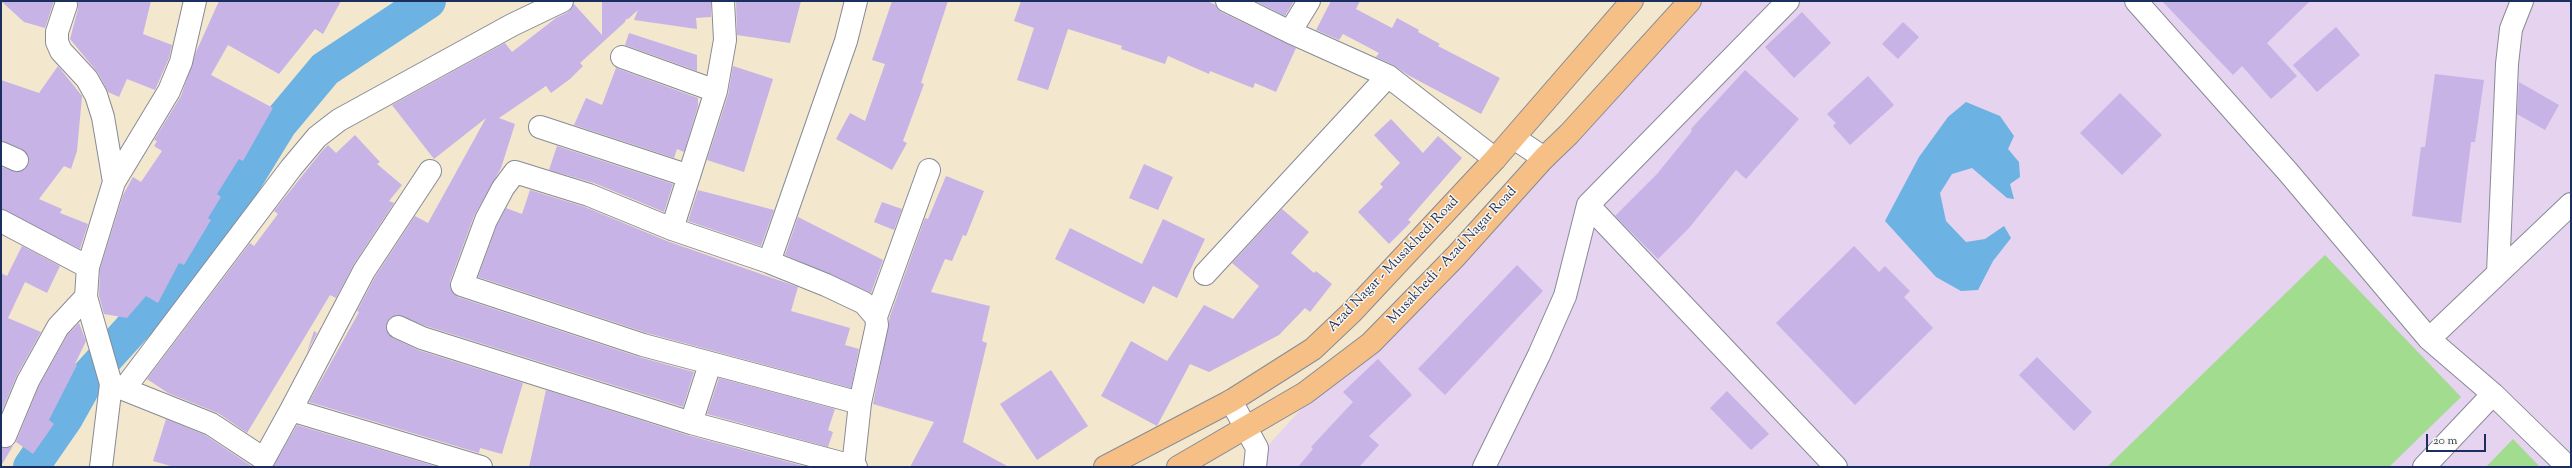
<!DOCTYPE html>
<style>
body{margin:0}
#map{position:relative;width:2572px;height:468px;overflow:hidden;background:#f3e7ce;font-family:"Sorts Mill Goudy",serif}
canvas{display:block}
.frame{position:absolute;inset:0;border:2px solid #1b2f5e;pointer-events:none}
.scale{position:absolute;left:2426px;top:434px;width:60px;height:18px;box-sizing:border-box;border:2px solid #1b2f5e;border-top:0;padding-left:5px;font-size:12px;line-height:14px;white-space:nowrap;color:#1b2f5e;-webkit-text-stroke:3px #fbf7ec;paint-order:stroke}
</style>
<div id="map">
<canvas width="2572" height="468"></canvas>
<div class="frame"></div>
<div class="scale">20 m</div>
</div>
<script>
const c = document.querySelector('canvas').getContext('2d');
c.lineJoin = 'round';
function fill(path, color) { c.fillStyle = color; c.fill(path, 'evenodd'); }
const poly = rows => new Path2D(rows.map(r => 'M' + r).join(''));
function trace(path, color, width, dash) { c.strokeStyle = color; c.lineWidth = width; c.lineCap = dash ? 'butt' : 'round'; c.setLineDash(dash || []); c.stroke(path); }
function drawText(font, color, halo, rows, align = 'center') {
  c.font = font + ' "Sorts Mill Goudy",serif'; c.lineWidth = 3; c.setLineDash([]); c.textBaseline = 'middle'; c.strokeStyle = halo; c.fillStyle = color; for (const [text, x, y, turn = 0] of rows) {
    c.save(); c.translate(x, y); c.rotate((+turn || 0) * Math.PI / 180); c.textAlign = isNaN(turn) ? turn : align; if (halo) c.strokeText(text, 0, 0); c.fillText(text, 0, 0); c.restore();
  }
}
fill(poly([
 [1677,1,2571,1,2571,467,1248,467]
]), '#e5d3f0');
fill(poly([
 [2325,255,2461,397,2389,467,2107,467],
 [2513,439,2540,467,2486,467]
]), '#a1dc8f');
fill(poly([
 [1966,102,2000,116,2014,136,2008,149,2019,162,2020,177,2010,184,2014,199,2007,198,1972,168,1952,174,1940,193,1946,221,1966,242,1985,239,2004,226,2011,238,1993,261,1978,290,1961,291,1936,277,1885,221,1919,157,1948,117]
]), '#6cb2e2');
trace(poly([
 [31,467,65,418,88,377,136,324,183,283,215,238,239,189,279,124,325,69,428,1]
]), '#6cb2e2', 36);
fill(poly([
 [1,1,54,1,45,28,24,22],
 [78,1,151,1,143,34,172,45,169,58,155,90,127,79,119,97,108,92,98,73,70,39,78,9],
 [219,1,341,1,323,34,315,29,279,74,228,45,211,75,273,108,243,161,239,159,217,194,221,197,208,218,211,220,184,265,179,263,158,303,146,296,127,318,104,314,99,296,100,269,123,195,133,177,141,182,162,151,154,146,157,141,154,140,181,96,196,52],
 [602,1,711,1,711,17,696,18,697,29,634,20,638,10,628,19,626,19,625,22,580,63,583,66,570,79,551,93,546,86,499,118,515,124,501,168,474,216,450,281,450,288,458,297,639,357,694,372,683,407,426,326,397,315,391,317,387,322,388,334,393,338,418,350,523,383,502,454,480,448,479,453,309,402,359,312,357,311,375,277,415,216,428,223,486,118,434,159,392,105,505,43,512,52,556,18,568,12,574,4,602,35],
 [736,1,801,1,790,43,737,35],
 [892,1,948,1,921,83,924,84,903,141,907,143,892,170,836,139,850,113,865,121,885,64,872,60],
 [1021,1,1207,1,1216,5,1221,12,1296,48,1276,92,1255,83,1253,88,1210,71,1209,74,1168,56,1165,64,1121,49,1122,46,1068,29,1048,90,1017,80,1034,28,1014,21],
 [1255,1,1294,1,1285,16],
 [1331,1,1360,1,1356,9,1392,28,1397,18,1419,30,1418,32,1440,44,1438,46,1500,78,1481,114,1408,75,1393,65,1376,57,1379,53,1343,34,1339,40,1316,30],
 [2162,1,2310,1,2267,43,2297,76,2271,99,2242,66,2233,75],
 [1802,12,1831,43,1794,78,1765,47],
 [1903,22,1919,37,1898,59,1882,44],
 [2336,27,2360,55,2317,92,2293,65],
 [629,33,697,55,697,71,625,45],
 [58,66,82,96,77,151,71,169,64,166,39,199,62,209,60,213,88,224,80,249,1,209,1,167,19,172,28,165,29,159,22,149,1,141,1,80,39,93],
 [733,66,773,79,744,172,707,160,728,95],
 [616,68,698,98,698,106,684,152,677,149,674,158,574,125,586,98,602,105],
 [1745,70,1799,119,1746,179,1736,170,1689,228,1658,259,1615,216,1657,174,1692,131,1691,129],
 [2435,74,2484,80,2475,142,2471,142,2461,223,2412,216,2421,147,2425,147],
 [1868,76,1894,105,1850,145,1833,126,1836,123,1827,114],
 [2519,82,2559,105,2545,130,2517,114],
 [2120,93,2162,135,2122,175,2080,133],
 [1391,119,1423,153,1438,136,1462,158,1408,220,1411,222,1389,244,1358,212,1383,187,1380,184,1400,163,1374,135],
 [355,135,380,162,377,164,402,185,389,201,394,203,354,264,336,298,330,295,247,433,218,413,168,393,147,379,250,243,254,246,278,214,274,211,322,151,328,145,336,153],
 [557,146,673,184,664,212,594,183,549,170],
 [1144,164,1173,177,1158,210,1129,198],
 [946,176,984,191,966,236,963,235,952,261,945,259,931,292,990,306,982,341,987,343,963,442,1009,467,910,467,934,422,873,404,890,316,925,218,928,219],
 [530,190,585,207,667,241,798,287,791,311,850,328,845,345,859,349,851,388,647,333,478,277,497,225,506,208,522,214],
 [698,190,774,210,761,246,688,221],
 [882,202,902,209,894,230,874,222],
 [1282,209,1309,232,1291,253,1314,273,1316,271,1332,284,1310,312,1305,308,1279,335,1209,372,1190,364,1157,426,1101,396,1131,341,1167,361,1204,305,1233,319,1259,286,1232,263],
 [798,217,883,260,871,293,785,255],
 [1163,219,1205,239,1177,298,1153,286,1144,304,1055,259,1070,228,1142,264],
 [22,246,60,266,47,293,25,282,8,318,41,332,17,375,1,413,1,273,7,276],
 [1854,246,1879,272,1885,266,1910,291,1904,297,1933,328,1855,405,1776,323],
 [1517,265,1543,291,1445,395,1418,369],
 [79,323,86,341,75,364,77,365,49,420,54,424,33,454,16,442,39,386,68,334],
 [314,331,317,333,307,352],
 [2037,357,2092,412,2074,431,2019,375],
 [1378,359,1412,395,1369,436,1379,445,1359,467,1298,467,1313,449,1311,447,1353,402,1343,392],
 [1051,370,1088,426,1037,460,1000,404],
 [719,378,835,409,828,430,833,432,828,447,707,414],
 [546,390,687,435,807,467,529,467],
 [1727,391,1769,434,1751,450,1710,408],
 [166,419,205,435,253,467,174,467,153,461],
 [297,425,438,467,273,467],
 [13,446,1,466,1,448]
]), '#c7b3e5');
const minor = poly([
 [1227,1,1290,32,1309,1],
 [2136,1,2288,172,2429,339,2493,394,2568,467],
 [66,5,57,32,57,42,61,51,87,79,96,95,103,117,114,182],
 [1290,32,1388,76,1495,159],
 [622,57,716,91],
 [540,127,689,176],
 [1514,138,1544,158],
 [1,153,17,160],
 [430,171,364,271,291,410,481,467],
 [515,172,589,195,672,229,769,262,826,285,864,303,876,317,877,325,860,403,643,345,462,285,486,220,503,188,515,172],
 [1588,205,1836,467],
 [1,221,88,267],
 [672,229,716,91,725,40,723,1],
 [769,262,846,41,856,1],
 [2498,273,2507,64,2511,29,2522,1],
 [1205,274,1388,76],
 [876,317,929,170],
 [398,327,422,338,691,423],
 [2429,339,2571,204],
 [710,364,691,423,856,467],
 [111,384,86,297,88,267,114,182,169,91,181,62,195,1],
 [124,389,291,168,317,137,339,120,512,25,562,1],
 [1231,401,1257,448,1255,467],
 [1,434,5,436,28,381,58,327,86,297],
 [101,467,111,384,211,424,264,459,291,410],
 [853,467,860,403],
 [1484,467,1539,355,1565,296,1588,205,1788,1],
 [2424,467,2493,394]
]);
const major = poly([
 [1105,467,1231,401,1313,349,1352,312,1495,159,1632,1],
 [1178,467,1305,393,1371,343,1456,256,1544,158,1569,134,1690,1]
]);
trace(minor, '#878b96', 24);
trace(major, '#878b96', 24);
trace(minor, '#fff', 22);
trace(major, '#f5bf86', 22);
drawText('14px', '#1b2f5e', '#fbf7ec', [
 ["Musakhedi - Azad Nagar Road",1453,256,-47],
 ["Azad Nagar - Musakhedi Road",1394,265,-46]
]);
</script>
